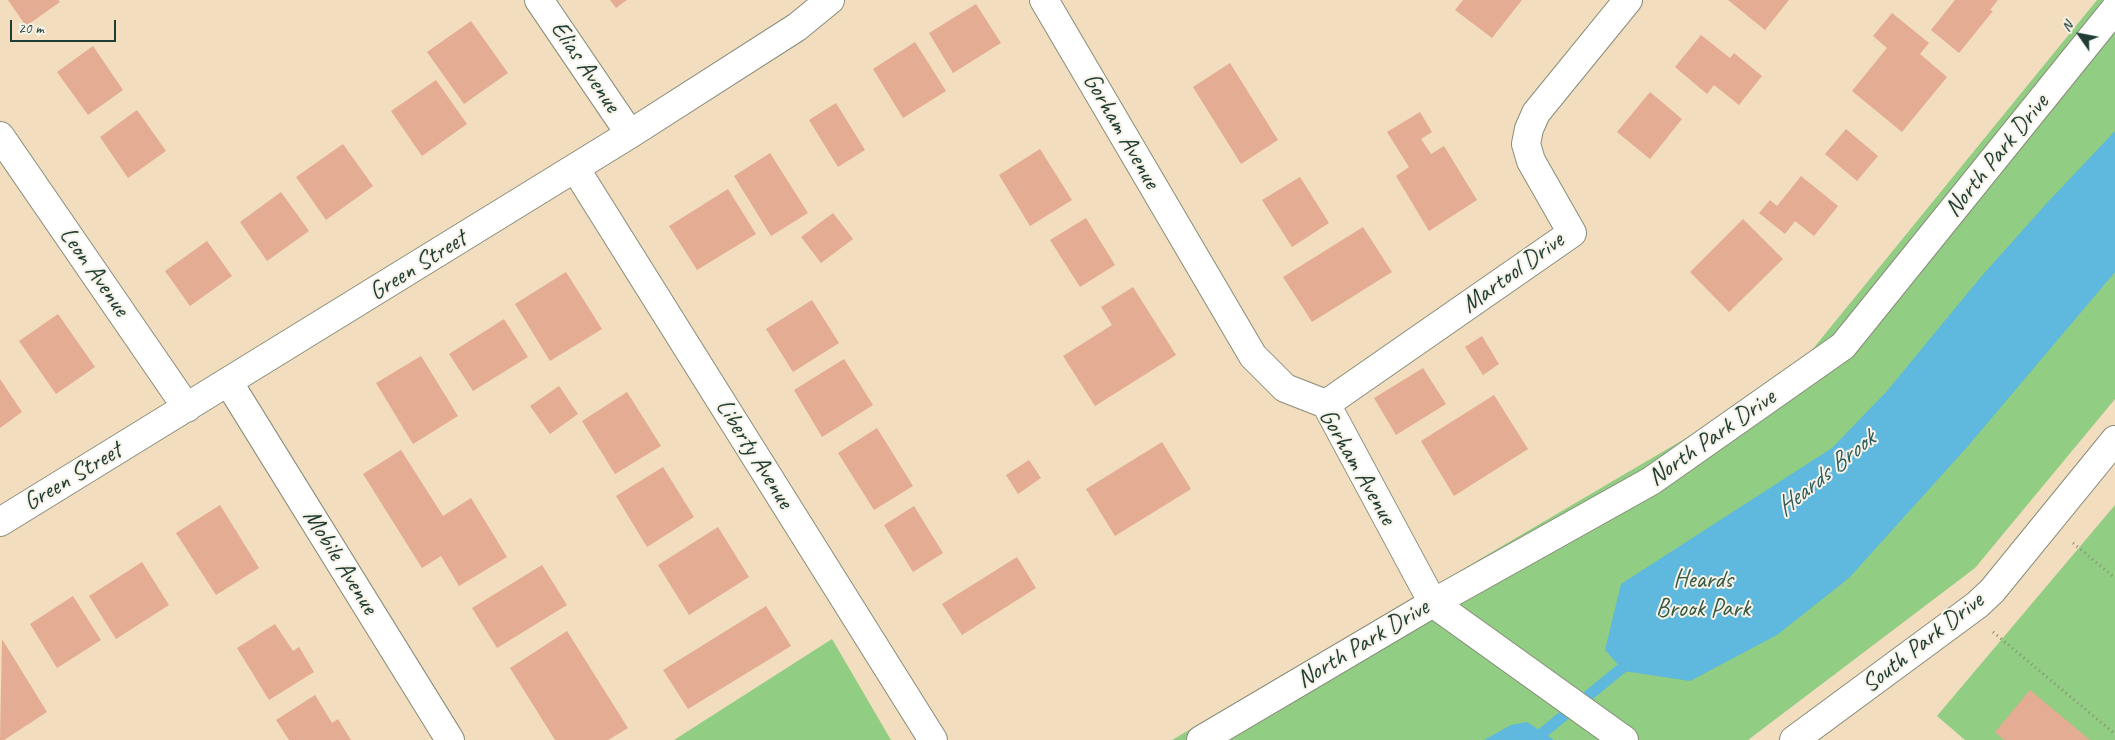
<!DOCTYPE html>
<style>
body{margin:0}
#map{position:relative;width:2115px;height:740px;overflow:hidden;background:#f2ddbf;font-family:Caveat,sans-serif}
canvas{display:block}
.north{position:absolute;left:2055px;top:10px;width:50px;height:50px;-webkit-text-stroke:4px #f7f3e8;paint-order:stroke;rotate:303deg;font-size:14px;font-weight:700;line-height:20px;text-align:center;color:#1f3d34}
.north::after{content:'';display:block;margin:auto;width:18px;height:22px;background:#1f3d34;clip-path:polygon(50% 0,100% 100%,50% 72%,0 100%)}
.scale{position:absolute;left:10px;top:20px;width:106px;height:22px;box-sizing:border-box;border:2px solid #1f3d34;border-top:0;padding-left:6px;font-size:15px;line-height:18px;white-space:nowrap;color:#1f3d34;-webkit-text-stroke:4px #f7f3e8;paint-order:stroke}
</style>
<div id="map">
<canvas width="2115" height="740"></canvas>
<div class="north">N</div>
<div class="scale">20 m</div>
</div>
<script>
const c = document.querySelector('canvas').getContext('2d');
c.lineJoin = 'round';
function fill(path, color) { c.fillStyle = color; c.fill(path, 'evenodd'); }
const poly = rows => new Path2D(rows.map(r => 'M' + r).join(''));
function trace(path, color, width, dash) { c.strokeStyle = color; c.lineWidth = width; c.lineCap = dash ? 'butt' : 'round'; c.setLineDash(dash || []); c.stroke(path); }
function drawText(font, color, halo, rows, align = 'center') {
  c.font = font + ' Caveat,sans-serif'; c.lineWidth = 4; c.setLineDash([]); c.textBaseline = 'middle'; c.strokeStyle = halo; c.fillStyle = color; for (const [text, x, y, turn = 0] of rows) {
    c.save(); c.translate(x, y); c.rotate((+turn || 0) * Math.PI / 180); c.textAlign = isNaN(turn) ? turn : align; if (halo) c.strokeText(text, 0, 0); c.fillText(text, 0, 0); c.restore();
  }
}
fill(poly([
 [2097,0,2115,0,2115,399,1975,568,1748,740,1172,740,1790,377],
 [2115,505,2115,740,1965,740,1937,716],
 [832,639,891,740,674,740]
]), '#91cd82');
fill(poly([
 [2115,131,2115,272,1968,446,1849,578,1777,635,1690,681,1624,671,1605,650,1621,584,1832,448,1887,391,1980,278,2046,204],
 [1527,722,1554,740,1484,740,1511,725]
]), '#5fb8dd');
trace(poly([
 [1534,740,1633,659]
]), '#5fb8dd', 11);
fill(poly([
 [8,0,58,0,60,2,26,26],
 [610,0,627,0,616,8],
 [1463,0,1522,0,1492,38,1455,10],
 [1728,0,1789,0,1765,30],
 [1955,0,1998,0,1990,10,1993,11,1959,53,1931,30],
 [976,4,1001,43,953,73,929,33],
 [1892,13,1929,43,1920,54,1947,77,1902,132,1852,91,1887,48,1873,36],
 [471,21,508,73,464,104,427,52],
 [1701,35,1730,58,1734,53,1762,76,1739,105,1714,85,1707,94,1675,67],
 [915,42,946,91,903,118,873,69],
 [93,46,123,90,88,115,57,72],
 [1230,63,1278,140,1241,164,1193,87],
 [436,80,467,124,422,156,391,111],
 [1650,92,1682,119,1650,159,1617,132],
 [836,103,865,150,838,167,809,120],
 [137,110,166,151,128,178,100,137],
 [1420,112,1432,132,1421,139,1431,154,1444,146,1477,200,1429,231,1396,176,1409,167,1387,132],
 [1846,129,1878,156,1857,181,1825,154],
 [343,144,373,186,326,220,296,177],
 [1040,149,1072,200,1030,226,999,175],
 [770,153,808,213,771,236,734,176],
 [1801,176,1838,206,1814,236,1795,221,1785,234,1759,213,1770,200,1777,206],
 [1300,177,1329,223,1292,247,1262,200],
 [728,189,756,234,697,270,669,226],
 [281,192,309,231,267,261,240,222],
 [833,213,853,239,821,263,801,237],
 [1086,218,1115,265,1080,287,1050,240],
 [1743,219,1783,259,1729,312,1690,272],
 [1363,227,1392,272,1312,322,1283,277],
 [207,241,232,276,190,306,165,271],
 [566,272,602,329,550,361,515,304],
 [1133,287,1176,355,1095,406,1063,356,1112,325,1101,307],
 [812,300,839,343,793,372,766,329],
 [58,314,95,367,56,394,19,341],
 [504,319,528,357,473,391,449,354],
 [1482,336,1499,364,1483,375,1465,347],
 [421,356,458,416,413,444,376,383],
 [844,359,873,405,822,437,794,390],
 [1423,368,1446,404,1396,435,1374,398],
 [0,379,22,412,0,428],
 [559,386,578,414,550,434,530,406],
 [627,392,661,446,615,474,582,421],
 [1494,395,1528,449,1454,496,1421,441],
 [877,428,913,486,874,510,838,453],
 [1162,442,1191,489,1115,536,1086,489],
 [401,450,443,516,471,498,507,557,459,586,441,556,422,568,363,474],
 [1029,460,1041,478,1018,494,1006,475],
 [663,467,694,517,647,547,616,496],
 [220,505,259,568,216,595,176,533],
 [914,506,943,553,913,572,884,525],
 [718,527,749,577,689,615,658,565],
 [1017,557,1036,588,962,635,942,604],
 [142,562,169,605,116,639,89,596],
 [542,565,567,605,497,648,472,608],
 [73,596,101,640,57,668,30,624],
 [766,606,791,646,688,709,663,670],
 [275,624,293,651,299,647,314,672,269,700,237,648],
 [567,631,628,728,608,740,555,740,510,668],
 [2,639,47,712,4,740,0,740],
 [2030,690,2090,740,2004,740,1995,732],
 [315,695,332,723,338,719,351,740,289,740,276,720]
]), '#e4ac92');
const minor = poly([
 [539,0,630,134],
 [1044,0,1253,356,1285,388,1326,404,1433,603,1624,740],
 [0,136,187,408],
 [575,168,933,740],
 [229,383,450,740],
 [1326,404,1572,233,1531,161,1526,144,1529,129,1536,113,1628,0],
 [0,522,630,134,797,27,830,0],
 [1201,740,1433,603,1651,481,1843,346,2115,9],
 [1794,740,1977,605,1992,591,2115,440]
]);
trace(minor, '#888d7a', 30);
trace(poly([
 [2073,543,2115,578],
 [1993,632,2115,734]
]), '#888d7a', 3, [1, 4]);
trace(minor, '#fff', 28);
drawText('25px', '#1f3d34', '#f7f3e8', [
 ["Elias Avenue",585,67,56],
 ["Gorham Avenue",1121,131,60],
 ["North Park Drive",1997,156,-51],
 ["Green Street",418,266,-32],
 ["Leon Avenue",94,272,55],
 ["Martool Drive",1513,273,-36],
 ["North Park Drive",1712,438,-35],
 ["Liberty Avenue",754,454,58],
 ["Gorham Avenue",1357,467,60],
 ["Green Street",73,477,-31],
 ["Mobile Avenue",340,562,58],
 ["South Park Drive",1923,643,-38],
 ["North Park Drive",1363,644,-31]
]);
drawText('25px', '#365a44', '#f7f3e8', [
 ["Heards",1703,580],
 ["Brook Park",1703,609]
]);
drawText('italic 26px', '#2f5c5e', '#f7f3e8', [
 ["Heards Brook",1826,474,-39]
]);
</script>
